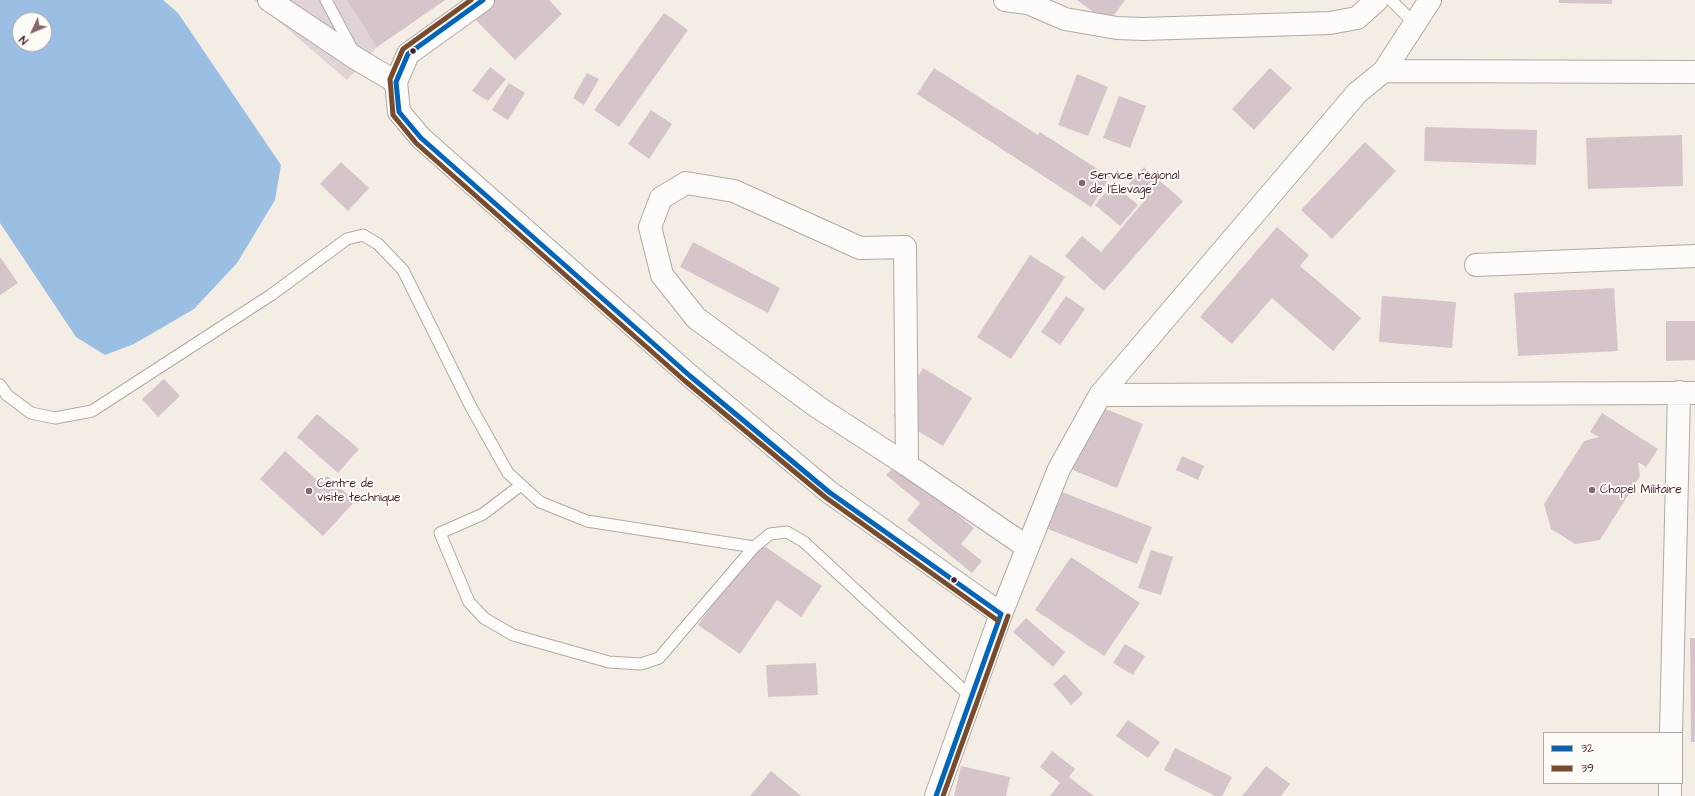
<!DOCTYPE html>
<meta charset="utf-8">
<style>
body{margin:0}
#map{position:relative;width:1695px;height:796px;overflow:hidden;background:#f3ede4;font-family:"Architects Daughter",sans-serif}
canvas{display:block}
.legend{position:absolute;left:1543px;top:732px;width:140px;height:52px;box-sizing:border-box;background:#fdfcf7;border:1px solid #b5a4a5;margin:0;padding:5px 7px;list-style:none;font-size:12px;color:#4a1f2b}
.legend li{display:flex;align-items:center;gap:8px;height:20px}
.legend b{width:20px;border:1px solid #b5a4a5}
.north{position:absolute;left:12px;top:12px;width:40px;height:40px;box-sizing:border-box;background:#fdfcf7;border:1px solid #b5a4a5;border-radius:50%;rotate:226deg;font-size:11px;font-weight:700;line-height:16px;text-align:center;color:#4a1f2b}
.north::after{content:'';display:block;margin:auto;width:14px;height:18px;background:#85676c;clip-path:polygon(50% 0,100% 100%,50% 72%,0 100%)}
</style>
<div id="map">
<canvas width="1695" height="796"></canvas>
<ul class="legend">
<li><b style="height:5px;background:#0065bd"></b>32</li>
<li><b style="height:5px;background:#7a4b2a"></b>39</li>
</ul>
<div class="north">N</div>
</div>
<script>
const c = document.querySelector('canvas').getContext('2d');
c.lineJoin = 'round';
function fill(path, color) { c.fillStyle = color; c.fill(path, 'evenodd'); }
const poly = rows => new Path2D(rows.map(r => 'M' + r).join(''));
function trace(path, color, width, dash) { c.strokeStyle = color; c.lineWidth = width; c.lineCap = dash ? 'butt' : 'round'; c.setLineDash(dash || []); c.stroke(path); }
function drawText(font, color, halo, rows, align = 'center') {
  c.font = font + ' "Architects Daughter",sans-serif'; c.lineWidth = 4; c.setLineDash([]); c.textBaseline = 'middle'; c.strokeStyle = halo; c.fillStyle = color; for (const [text, x, y, turn = 0] of rows) {
    c.save(); c.translate(x, y); c.rotate((+turn || 0) * Math.PI / 180); c.textAlign = isNaN(turn) ? turn : align; if (halo) c.strokeText(text, 0, 0); c.fillText(text, 0, 0); c.restore();
  }
}
fill(poly([
 [254,0,445,0,377,47,347,80]
]), '#e0d3d5');
fill(poly([
 [0,0,163,0,178,13,281,165,275,200,237,263,194,309,134,344,105,355,76,337,0,223],
 [20,20,44,20,44,44,20,44]
]), '#9abfe3');
fill(poly([
 [347,0,445,0,377,47],
 [491,0,549,0,562,14,515,60,473,17],
 [1077,0,1125,0,1108,23],
 [1559,0,1612,0,1612,4,1559,3],
 [664,13,688,30,619,127,594,110],
 [490,67,506,79,488,101,472,91],
 [934,68,1038,135,1040,132,1110,177,1091,207,917,94],
 [1270,68,1292,88,1254,130,1232,109],
 [587,73,599,79,584,105,573,98],
 [1077,74,1108,87,1088,136,1058,125],
 [509,83,525,93,508,120,492,110],
 [1119,96,1146,106,1130,148,1103,138],
 [651,110,672,124,649,159,628,144],
 [1425,127,1537,130,1536,165,1424,161],
 [1682,135,1683,186,1588,189,1586,138],
 [1365,142,1396,171,1332,239,1301,210],
 [341,162,369,188,348,211,320,184],
 [1144,167,1183,201,1104,291,1065,256,1082,236,1101,252,1146,199,1129,184],
 [1113,184,1138,205,1120,226,1095,205],
 [1277,227,1309,255,1300,266,1361,318,1333,351,1272,298,1232,344,1200,317],
 [693,242,780,288,768,313,680,267],
 [1030,255,1065,277,1011,359,977,337],
 [0,257,18,283,0,295],
 [1614,288,1618,351,1518,356,1514,293],
 [1066,296,1085,309,1060,345,1041,332],
 [1382,296,1456,302,1452,348,1379,342],
 [1666,321,1695,321,1695,360,1666,361],
 [923,368,972,398,943,446,893,416],
 [164,379,180,396,158,417,142,399],
 [1093,404,1143,424,1117,488,1068,468],
 [1602,413,1658,449,1646,467,1638,462,1640,476,1600,540,1575,544,1551,529,1544,504,1584,441,1599,437,1590,432],
 [317,414,359,449,338,473,297,437],
 [285,451,318,481,327,476,355,501,323,536,260,479],
 [1182,456,1204,466,1198,480,1176,470],
 [896,464,974,528,961,544,982,561,972,573,907,520,920,503,886,475],
 [1062,492,1152,527,1137,564,1048,529],
 [757,541,822,586,801,617,777,600,740,654,698,625],
 [1151,550,1173,557,1161,595,1138,588],
 [1071,557,1140,603,1104,656,1035,610],
 [1026,618,1065,652,1053,667,1013,632],
 [1690,638,1695,638,1695,742,1691,742],
 [1125,644,1145,656,1133,675,1113,663],
 [816,663,818,695,768,697,766,665],
 [1065,674,1083,694,1071,705,1053,684],
 [1128,720,1160,742,1148,758,1116,736],
 [1175,748,1232,777,1222,796,1215,796,1164,770],
 [1052,751,1075,769,1069,777,1094,796,1050,796,1060,783,1040,767],
 [961,766,1010,777,1006,796,954,796],
 [1266,766,1290,784,1281,796,1242,796],
 [771,771,801,796,750,796]
]), '#d5c5ca');
const lane = poly([
 [326,0,353,51],
 [1391,0,1415,24],
 [0,385,7,395,31,413,55,418,92,411,271,295,347,239,363,235,378,244,403,270,471,407,508,473,540,502,587,521,754,547],
 [521,485,483,514,440,533,469,602,484,618,513,635,609,662,641,664,659,658,754,547,770,534,787,532,804,542,971,697]
]);
const street = poly([
 [269,0,357,59,396,82],
 [1005,0,1028,3,1065,19,1117,28,1143,29,1330,23,1357,18,1377,0],
 [1384,71,1430,0],
 [1476,265,1695,256],
 [1100,395,1695,393],
 [907,465,905,247,860,248,734,191,686,183,661,198,650,227,662,275,696,318,819,408,907,465,1027,547],
 [1001,614,1059,469,1100,395,1357,93,1384,71,1695,72],
 [1671,733,1679,392],
 [1670,796,1670,783]
]);
const secondary = poly([
 [483,0,408,54,396,82,399,112,421,138,690,376,829,492,1001,614,936,796]
]);
trace(lane, '#b2a9a5', 13);
trace(street, '#b2a9a5', 24);
trace(secondary, '#b2a9a5', 24);
trace(lane, '#fdfcfb', 11);
trace(street, '#fdfcfb', 22);
trace(secondary, '#fdfcfb', 22);
trace(poly([
 [483,0,408,54,396,82,399,112,421,138,690,376,829,492,1001,614],
 [936,796,1001,614]
]), '#0065bd', 5);
trace(poly([
 [471,0,403,49,390,79,393,115,416,143,685,381,825,497,997,620],
 [943,796,1008,616]
]), '#7a4b2a', 5);
for (const [x, y, r, color] of [
 [413,51,3.5,"#4a1f2b"],
 [1082,183,4,"#85676c"],
 [1592,490,4,"#85676c"],
 [309,491,4,"#85676c"],
 [954,580,3.5,"#4a1f2b"]
]) { const dot = new Path2D(); dot.arc(x, y, r, 0, 2 * Math.PI); c.fillStyle = color; c.fill(dot); trace(dot, '#fdfcf7', 1.5); }
drawText('12px', '#4a1f2b', '#fdfcf7', [
 ["Service régional",1090,176],
 ["de l'Élevage",1090,190],
 ["Centre de",317,484],
 ["visite technique",317,498],
 ["Chapel Militaire",1600,490]
], 'left');
</script>
